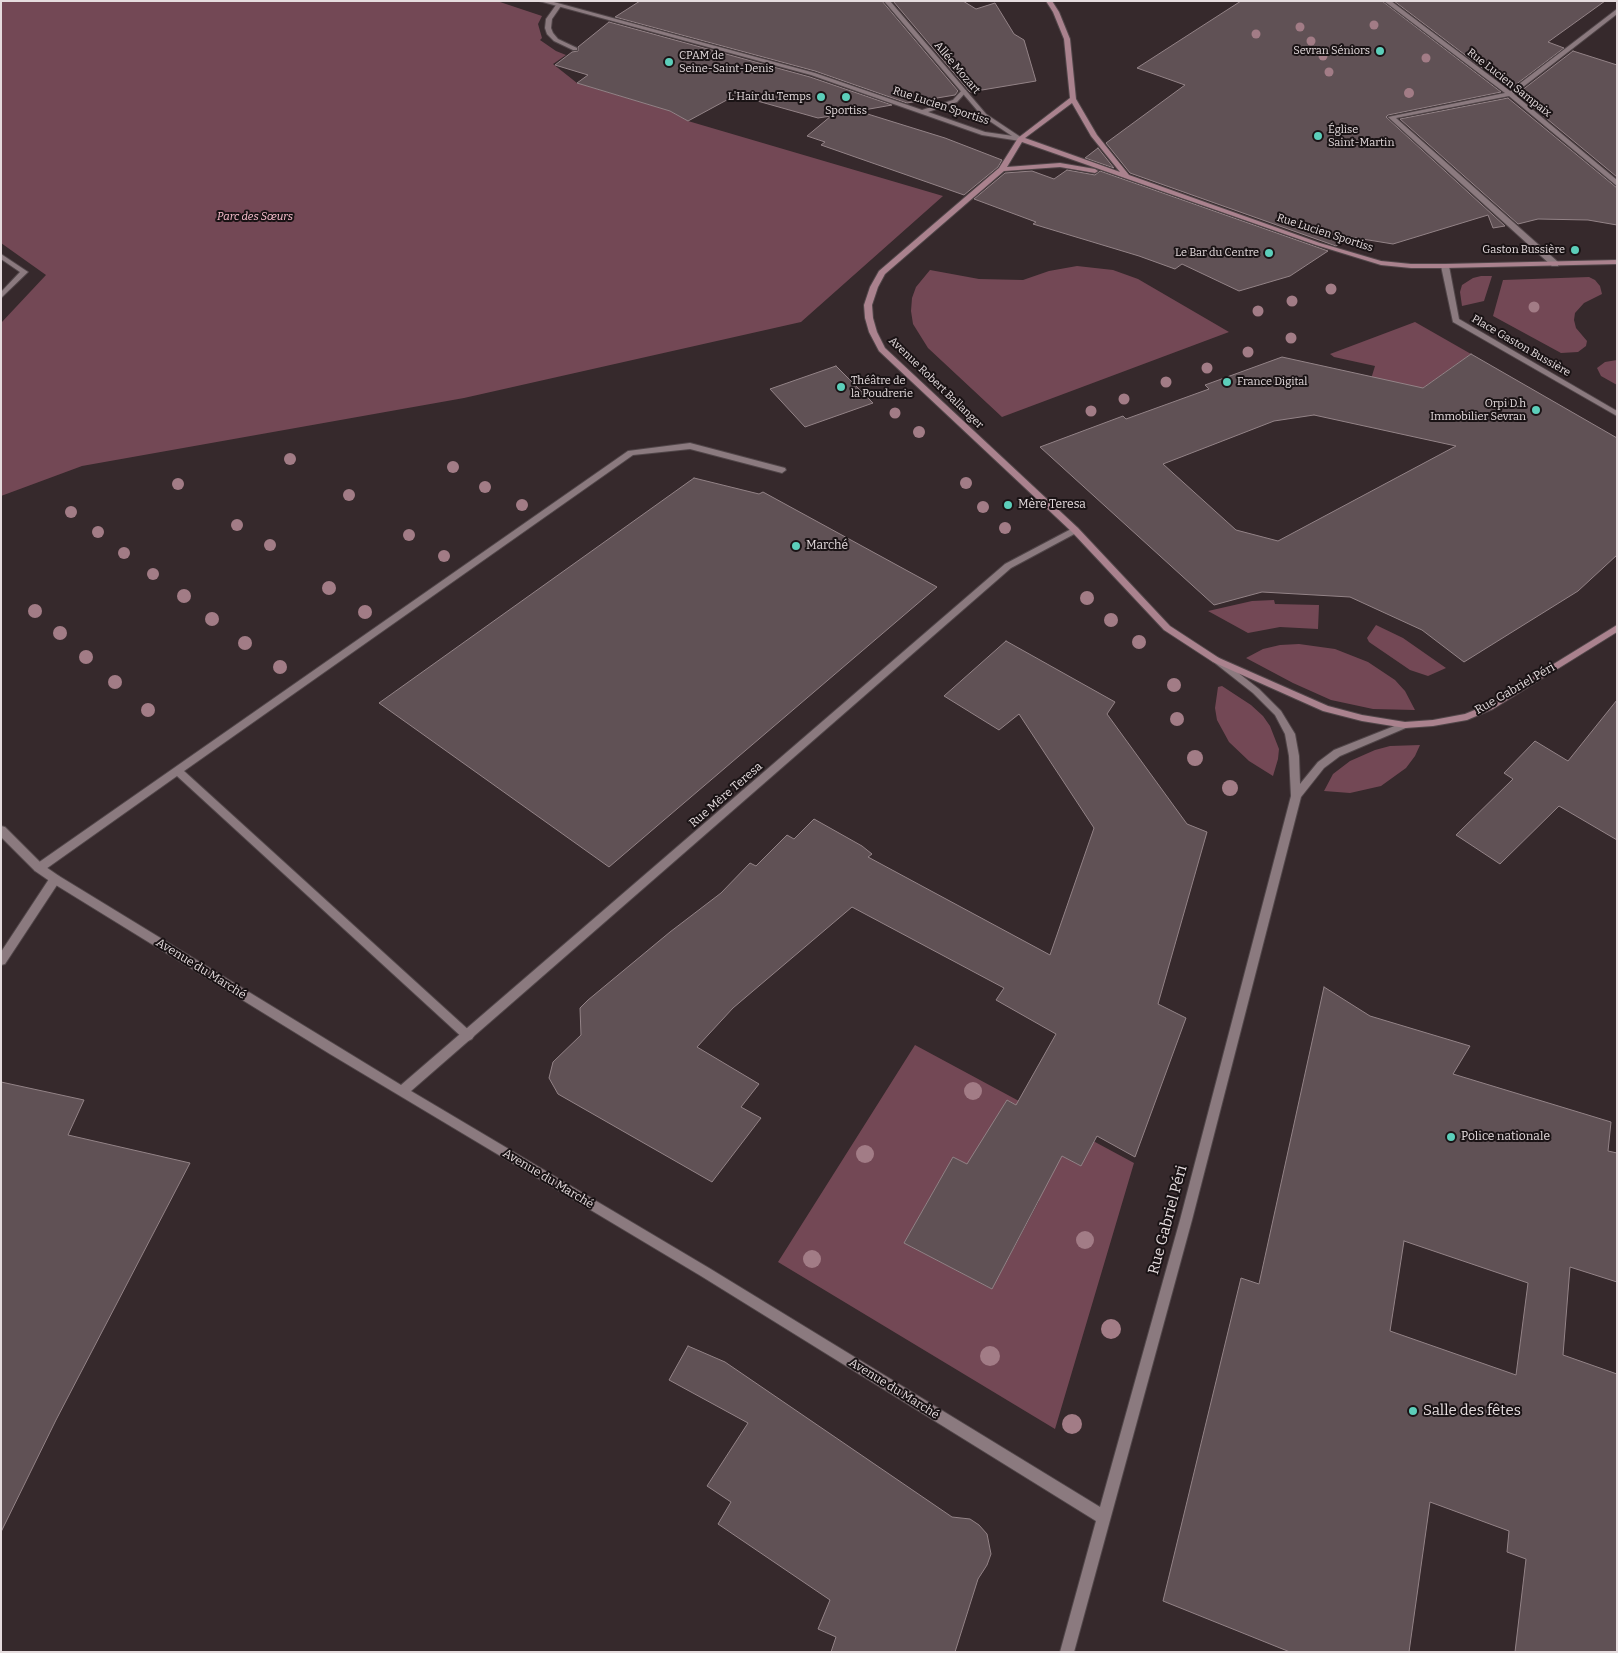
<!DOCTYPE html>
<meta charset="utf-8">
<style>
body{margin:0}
#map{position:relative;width:1618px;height:1653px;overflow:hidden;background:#36292c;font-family:Bitter,serif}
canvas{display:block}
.frame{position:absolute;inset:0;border:2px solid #e5dcde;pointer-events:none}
</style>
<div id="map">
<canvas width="1618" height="1653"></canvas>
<div class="frame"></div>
</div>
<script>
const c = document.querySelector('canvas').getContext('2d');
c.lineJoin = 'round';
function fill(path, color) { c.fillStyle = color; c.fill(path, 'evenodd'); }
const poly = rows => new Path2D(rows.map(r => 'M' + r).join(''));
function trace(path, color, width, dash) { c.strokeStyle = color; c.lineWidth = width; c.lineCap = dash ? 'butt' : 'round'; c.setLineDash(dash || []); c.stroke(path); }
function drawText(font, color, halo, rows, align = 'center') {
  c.font = font + ' Bitter,serif'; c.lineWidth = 4; c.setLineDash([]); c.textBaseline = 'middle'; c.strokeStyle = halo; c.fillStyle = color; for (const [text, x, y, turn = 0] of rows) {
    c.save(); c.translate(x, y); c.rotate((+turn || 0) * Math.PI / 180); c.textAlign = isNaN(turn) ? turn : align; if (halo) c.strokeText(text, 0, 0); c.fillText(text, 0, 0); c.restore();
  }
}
fill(poly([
 [1,1,497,1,542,16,538,24,542,38,540,40,556,51,566,55,553,64,577,83,670,111,688,121,943,196,801,322,464,398,82,466,1,496,1,323,46,275,1,243],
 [1077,266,1113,270,1138,279,1229,332,1002,417,928,348,913,324,911,311,912,298,916,287,930,270,979,279,1023,280,1049,271],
 [1481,276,1492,276,1484,301,1462,306,1460,292,1462,285,1473,278],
 [1589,277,1595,280,1600,286,1602,294,1584,303,1575,313,1574,320,1576,328,1587,341,1586,346,1578,352,1561,353,1493,316,1503,280],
 [1415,322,1471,354,1420,390,1371,379,1375,366,1334,357,1330,354],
 [1617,360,1617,385,1601,376,1597,368,1605,362],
 [1274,600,1275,604,1319,605,1318,629,1280,627,1248,633,1208,611,1252,601],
 [1376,625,1403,638,1446,668,1428,676,1410,670,1369,642,1367,638],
 [1299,644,1335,649,1368,662,1395,680,1405,691,1415,710,1373,709,1331,700,1293,683,1246,658,1263,649,1280,645],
 [1222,686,1251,705,1263,716,1270,726,1279,749,1278,759,1273,776,1249,761,1229,742,1217,720,1215,708,1218,687],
 [1420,745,1415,756,1406,768,1381,786,1350,793,1324,791,1333,774,1350,761,1375,750,1390,746],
 [915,1045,1134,1163,1055,1429,778,1262],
 [1007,1100,1092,1144,1081,1166,995,1120],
 [953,1157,1039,1201,992,1289,904,1243]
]), '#734855');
const building = poly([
 [640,1,882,1,958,91,955,95,907,103,815,71,615,17,640,1],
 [893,1,963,1,976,9,995,3,1014,34,1024,40,1036,81,970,92,893,1],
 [1241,1,1382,1,1501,92,1388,115,1386,117,1505,226,1493,228,1488,215,1393,244,1350,237,1336,246,1130,173,1106,143,1185,85,1137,68,1241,1],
 [1394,1,1605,1,1548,42,1564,48,1510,89,1394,1],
 [609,22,810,77,892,105,858,111,945,138,1002,160,998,167,964,195,821,145,825,142,807,136,831,116,818,118,736,95,688,121,670,111,577,83,588,75,555,65,572,52,578,51,578,47,609,22],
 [1573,51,1617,65,1617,177,1517,94,1573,51],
 [1508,98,1617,188,1617,225,1588,220,1538,219,1518,224,1400,119,1508,98],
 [1098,148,1114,168,1085,158,1098,148],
 [1067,170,1095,175,1100,171,1328,251,1290,276,1239,291,1182,264,1175,269,1139,256,1033,224,1036,222,974,199,1005,173,1032,171,1054,179,1067,170],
 [1471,354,1617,438,1617,555,1578,591,1464,662,1422,630,1350,597,1262,592,1214,605,1040,447,1123,416,1126,419,1209,389,1205,385,1282,357,1423,388,1471,354],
 [1314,415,1456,446,1278,541,1236,530,1163,464,1274,421,1314,415],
 [836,366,873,403,805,427,770,389,836,366],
 [694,478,759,494,763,492,937,587,609,867,379,703,694,478],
 [1006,641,1115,702,1107,714,1187,824,1207,832,1158,1004,1186,1018,1135,1157,1097,1136,1081,1166,1062,1156,992,1289,904,1243,953,1157,967,1164,1007,1100,1016,1105,1056,1034,996,1000,1004,988,852,907,733,1008,697,1047,759,1084,741,1107,761,1118,712,1182,558,1094,549,1078,553,1062,581,1035,580,1008,588,1000,670,932,721,893,750,863,756,866,787,835,794,839,814,819,862,846,872,854,868,857,1050,955,1094,828,1019,714,999,730,944,696,1006,641],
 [1617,700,1617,840,1559,806,1500,864,1456,835,1513,779,1504,773,1535,741,1568,761,1617,700],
 [1324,987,1370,1016,1470,1046,1453,1074,1611,1122,1608,1151,1617,1153,1617,1282,1570,1267,1563,1355,1617,1374,1617,1652,1515,1652,1526,1559,1507,1552,1509,1531,1430,1502,1409,1652,1290,1652,1163,1601,1241,1278,1259,1284,1324,987],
 [1404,1241,1528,1283,1516,1375,1390,1331,1404,1241],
 [1,1082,84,1100,68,1135,190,1163,56,1420,1,1532,1,1082],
 [688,1346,725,1362,952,1517,970,1519,979,1525,987,1534,991,1554,987,1565,978,1579,955,1652,831,1652,836,1637,818,1629,830,1600,718,1524,731,1502,707,1486,748,1423,669,1380,688,1346]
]);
fill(building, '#605155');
trace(building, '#938387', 1);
const service = poly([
 [556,5,561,6,552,19,551,28,553,33,558,39,577,48,577,50,573,50,554,41,547,34,545,28,546,19,556,5],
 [1,254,28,272,1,298,1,292,20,272,1,259,1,254],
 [690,443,785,468,786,470,782,473,690,449,633,455,184,771,472,1033,474,1036,472,1039,468,1041,464,1039,177,776,43,871,35,871,34,868,35,865,628,451,690,443],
 [55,875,59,876,60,879,59,882,5,964,1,965,1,952,51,876,55,875]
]);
const minor = poly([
 [884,1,890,1,986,114,1022,138,1022,140,1018,140,982,116,884,1],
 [1384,1,1391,1,1510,91,1617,9,1617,14,1514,94,1617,180,1617,186,1509,96,1396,118,1558,262,1558,266,1552,266,1388,117,1505,93,1384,1],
 [1442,264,1449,266,1459,319,1617,411,1617,416,1453,322,1441,266,1442,264],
 [1075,527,1078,528,1078,532,1011,568,411,1091,709,1268,1100,1507,1180,1220,1291,796,1289,756,1285,734,1275,715,1253,693,1211,660,1216,657,1219,658,1259,689,1281,711,1295,734,1299,756,1300,784,1318,762,1334,750,1402,723,1408,723,1410,725,1408,727,1340,756,1324,768,1301,797,1192,1220,1074,1652,1060,1652,1096,1521,701,1276,330,1054,51,882,35,871,1,837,1,826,5,827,43,865,59,876,401,1085,1005,564,1075,527]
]);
const tertiary = poly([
 [539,1,550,1,815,73,922,110,953,100,962,90,966,90,966,92,957,102,928,112,985,132,1020,137,1023,139,1020,141,982,135,811,75,539,1]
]);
const secondary = poly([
 [1046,1,1052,1,1059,12,1070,39,1076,99,1097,135,1129,175,1320,243,1381,261,1411,264,1445,264,1617,260,1617,264,1445,268,1411,268,1381,265,1316,245,1022,142,1007,167,1060,163,1095,169,1098,171,1095,173,1060,167,1004,171,885,274,878,287,872,305,873,318,877,332,885,348,1078,528,1170,626,1219,658,1328,706,1362,715,1405,722,1433,720,1465,714,1487,705,1617,625,1617,632,1493,709,1467,720,1433,726,1405,728,1362,721,1323,711,1213,662,1164,630,1072,532,879,351,869,332,865,318,864,305,870,287,879,271,999,168,1018,138,1070,98,1064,39,1053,12,1046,1],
 [1072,103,1091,136,1120,172,1025,138,1072,103]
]);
trace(service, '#514649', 2);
trace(minor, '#514649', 2);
trace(tertiary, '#514649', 2);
trace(secondary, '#514649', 2);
fill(service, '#8b7a7f');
fill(minor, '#8b7a7f');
fill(tertiary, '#8b7a7f');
fill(secondary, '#aa828e');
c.fillStyle = '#a27c86';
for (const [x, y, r] of [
 [1374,25,4.5],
 [1300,27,4.5],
 [1256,34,4.5],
 [1311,41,4.5],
 [1323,56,4.5],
 [1426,58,4.5],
 [1329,72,4.5],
 [1409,93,5],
 [1331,289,5.5],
 [1292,301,5.5],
 [1534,307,5.5],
 [1258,311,5.5],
 [1291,338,5.5],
 [1248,352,5.5],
 [1207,368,5.5],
 [1166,382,5.5],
 [1124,399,5.5],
 [1091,411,5.5],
 [895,413,5.5],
 [919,432,6],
 [290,459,6],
 [453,467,6],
 [966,483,6],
 [178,484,6],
 [485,487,6],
 [349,495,6],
 [522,505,6],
 [983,507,6],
 [71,512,6],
 [237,525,6],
 [1005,528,6],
 [98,532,6],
 [409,535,6],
 [270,545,6],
 [124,553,6],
 [444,556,6],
 [153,574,6],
 [329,588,7],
 [184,596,7],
 [1087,598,7],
 [35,611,7],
 [365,612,7],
 [212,619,7],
 [1111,620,7],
 [60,633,7],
 [1139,642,7],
 [245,643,7],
 [86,657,7],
 [280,667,7],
 [115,682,7],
 [1174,685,7],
 [148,710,7],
 [1177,719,7],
 [1195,758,8],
 [1230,788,8],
 [973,1091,9],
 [865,1154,9],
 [1085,1240,9],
 [812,1259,9],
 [1111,1329,10],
 [990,1356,10],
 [1072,1424,10]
]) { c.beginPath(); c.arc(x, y, r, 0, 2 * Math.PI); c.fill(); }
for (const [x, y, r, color] of [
 [1380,51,5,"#5cceba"],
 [669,62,5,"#5cceba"],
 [821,97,5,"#5cceba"],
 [846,97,5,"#5cceba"],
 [1318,136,5,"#5cceba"],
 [1575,250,5,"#5cceba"],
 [1269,253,5,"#5cceba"],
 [1227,382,5,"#5cceba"],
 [841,387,5,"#5cceba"],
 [1536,410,5,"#5cceba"],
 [1008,505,5,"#5cceba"],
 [796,546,5,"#5cceba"],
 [1451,1137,5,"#5cceba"],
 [1413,1411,5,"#5cceba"]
]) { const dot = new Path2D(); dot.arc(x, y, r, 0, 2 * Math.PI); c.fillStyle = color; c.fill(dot); trace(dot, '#1a1315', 2); }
drawText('11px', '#e5dcde', '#1a1315', [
 ["Sevran Séniors",1370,51],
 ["CPAM de",679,56,"left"],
 ["Seine-Saint-Denis",679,69,"left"],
 ["L'Hair du Temps",811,97],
 ["Sportiss",846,111,"center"],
 ["Église",1328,130,"left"],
 ["Saint-Martin",1328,143,"left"],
 ["Gaston Bussière",1565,250],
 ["Le Bar du Centre",1259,253],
 ["Théâtre de",851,381,"left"],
 ["la Poudrerie",851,394,"left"],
 ["France Digital",1237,382,"left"],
 ["Orpi D.h",1526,404],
 ["Immobilier Sevran",1526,417]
], 'right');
drawText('11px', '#e5dcde', '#1a1315', [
 ["Allée Mozart",957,68,50],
 ["Rue Lucien Sampaix",1509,83,38],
 ["Rue Lucien Sportiss",941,106,18],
 ["Rue Lucien Sportiss",1325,233,18],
 ["Place Gaston Bussière",1521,346,30],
 ["Avenue Robert Ballanger",936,383,44]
]);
drawText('italic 11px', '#fbc0d0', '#1a1315', [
 ["Parc des Sœurs",255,217]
]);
drawText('12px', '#e5dcde', '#1a1315', [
 ["Mère Teresa",1018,505],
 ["Marché",806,546],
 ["Police nationale",1461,1137]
], 'left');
drawText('12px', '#e5dcde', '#1a1315', [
 ["Rue Gabriel Péri",1515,689,-30],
 ["Rue Mère Teresa",726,795,-41],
 ["Avenue du Marché",201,969,32],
 ["Avenue du Marché",548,1179,31],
 ["Avenue du Marché",894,1389,32]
]);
drawText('15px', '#e5dcde', '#1a1315', [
 ["Rue Gabriel Péri",1168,1220,-75]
]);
drawText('15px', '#e5dcde', '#1a1315', [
 ["Salle des fêtes",1423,1411]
], 'left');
</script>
